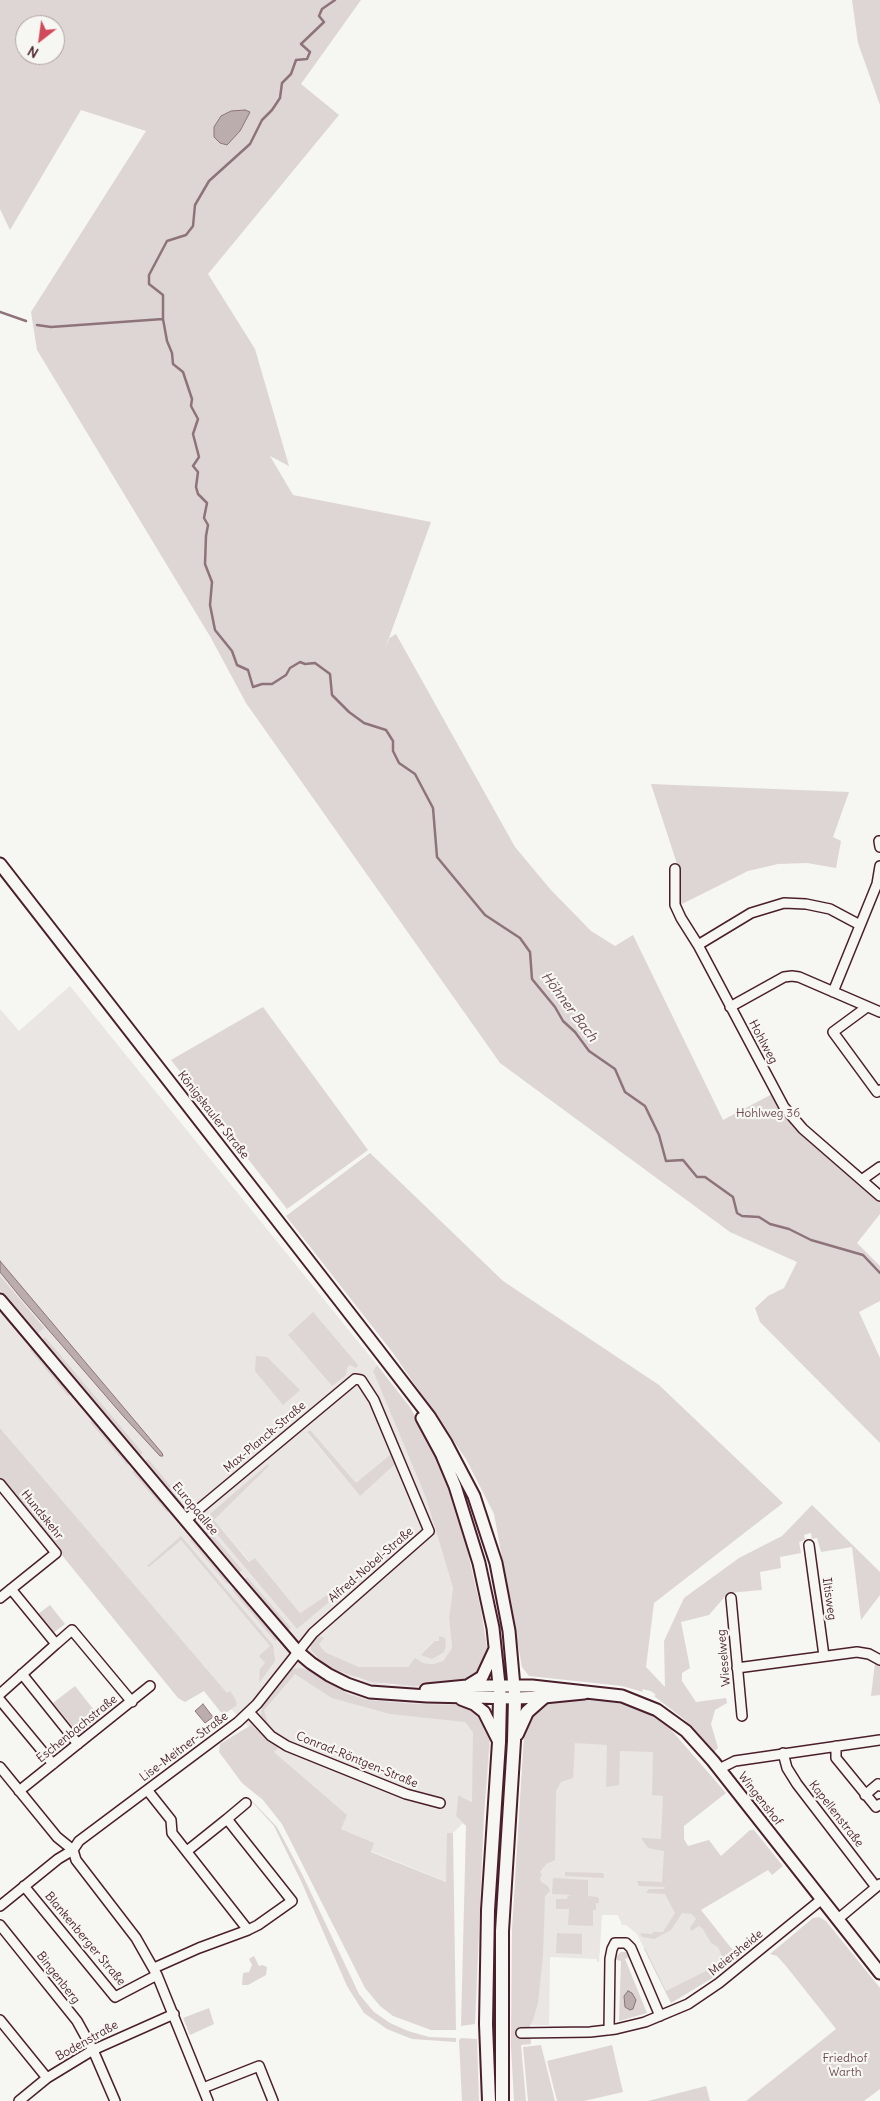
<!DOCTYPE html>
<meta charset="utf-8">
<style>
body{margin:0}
#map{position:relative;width:880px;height:2101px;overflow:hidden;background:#f6f6f2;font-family:Delius,sans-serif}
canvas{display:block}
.north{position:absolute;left:15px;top:15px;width:50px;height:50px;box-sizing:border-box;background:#f6f6f2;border:1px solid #b1a0a2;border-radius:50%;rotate:210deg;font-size:14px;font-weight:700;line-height:20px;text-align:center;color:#4a1f2b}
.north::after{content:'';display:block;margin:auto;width:18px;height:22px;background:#d1495b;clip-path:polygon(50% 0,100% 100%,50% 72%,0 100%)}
</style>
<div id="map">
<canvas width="880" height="2101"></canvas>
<div class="north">N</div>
</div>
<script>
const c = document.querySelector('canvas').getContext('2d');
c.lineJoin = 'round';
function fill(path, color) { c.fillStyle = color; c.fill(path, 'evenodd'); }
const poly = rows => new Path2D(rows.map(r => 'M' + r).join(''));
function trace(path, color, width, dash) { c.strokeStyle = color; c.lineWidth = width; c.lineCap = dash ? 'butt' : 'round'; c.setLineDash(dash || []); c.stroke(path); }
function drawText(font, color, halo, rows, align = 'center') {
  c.font = font + ' Delius,sans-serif'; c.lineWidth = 4.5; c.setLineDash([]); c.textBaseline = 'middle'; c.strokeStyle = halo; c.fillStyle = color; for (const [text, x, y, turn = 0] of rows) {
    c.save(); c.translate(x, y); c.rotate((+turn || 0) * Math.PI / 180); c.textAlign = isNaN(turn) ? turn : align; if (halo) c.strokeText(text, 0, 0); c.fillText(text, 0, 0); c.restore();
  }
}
fill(poly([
 [70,986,377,1365,373,1371,426,1498,453,1588,449,1618,452,1648,443,1661,433,1664,423,1663,415,1659,408,1667,359,1667,325,1652,319,1644,319,1636,315,1636,311,1644,358,1679,392,1685,435,1685,488,1653,490,1747,484,1814,473,1802,458,1795,456,1816,463,1823,453,1833,447,1833,447,1882,371,1851,373,1843,341,1829,346,1815,274,1752,278,1747,271,1742,258,1729,248,1726,231,1709,236,1705,235,1698,230,1692,227,1694,0,1428,0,1009,19,1031],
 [288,1335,350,1365,332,1386],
 [309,1431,356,1484,391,1454,360,1496,307,1433],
 [269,1466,214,1520,250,1562,255,1558,300,1613,367,1568,297,1629,204,1519],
 [545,1732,662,1733,673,1817,692,1899,739,1958,718,1974,716,1968,711,1971,714,1977,671,2003,637,1934,626,1925,622,1925,618,1915,602,1915,599,1962,597,1962,597,1959,550,1957,549,2025,531,2025,536,1816]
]), '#e9e6e3');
fill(poly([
 [0,0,361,0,301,84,339,115,208,274,255,349,289,466,270,456,293,495,431,522,385,649,388,639,396,634,515,847,551,890,591,931,615,946,633,935,723,1120,774,1093,776,1098,880,1196,880,1214,857,1243,880,1266,880,1301,859,1312,880,1358,880,1443,760,1322,755,1308,768,1296,784,1288,797,1262,730,1232,500,1063,246,703,211,638,37,350,31,312,146,131,81,110,10,230,0,209],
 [25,25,55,25,55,55,25,55],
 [852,0,880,0,880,105,858,43],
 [651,784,849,792,833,837,841,841,836,868,807,863,778,864,748,871,680,905,680,873],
 [263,1007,368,1150,287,1209,171,1060],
 [370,1153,503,1281,659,1385,783,1503,654,1603,646,1667,665,1687,664,1641,684,1598,739,1558,782,1536,812,1505,880,1572,880,1595,861,1620,852,1547,821,1552,817,1538,812,1539,811,1533,804,1535,805,1540,799,1542,801,1553,780,1557,781,1568,760,1572,762,1590,728,1593,709,1615,681,1622,690,1668,682,1673,682,1681,696,1702,726,1698,727,1703,715,1710,711,1724,718,1748,713,1753,685,1720,654,1696,656,1695,651,1691,642,1689,643,1692,622,1686,529,1676,522,1667,494,1514,466,1459,393,1353,286,1216],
 [0,1276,44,1328,37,1334,0,1290],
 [313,1312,358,1365,356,1368,350,1365,347,1368,346,1375,332,1386,288,1335],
 [45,1337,143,1453,140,1455,42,1340],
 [32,1348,71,1394,68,1396,30,1350],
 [256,1356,267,1357,300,1390,283,1405,255,1371],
 [377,1365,410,1407,434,1449,451,1491,462,1527,481,1610,488,1653,485,1664,474,1679,435,1685,414,1686,371,1682,333,1669,321,1661,311,1650,311,1644,315,1636,319,1636,324,1638,319,1644,325,1652,359,1667,408,1667,415,1658,423,1663,433,1664,443,1661,452,1648,449,1618,453,1588,426,1498,373,1371],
 [92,1420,129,1463,127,1465,90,1422],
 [0,1428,227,1693,230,1691,235,1698,237,1705,223,1715,204,1691,185,1702,178,1698,0,1479],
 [310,1430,356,1483,391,1454,395,1464,360,1496,307,1432],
 [148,1459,182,1500,180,1502,145,1461],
 [268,1464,269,1466,214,1520,249,1562,255,1558,300,1613,367,1568,368,1569,297,1629,204,1519],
 [135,1469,170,1510,167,1512,132,1472],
 [206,1527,242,1570,239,1573,203,1529],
 [181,1536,273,1645,275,1661,259,1683,260,1669,265,1663,259,1656,270,1646,181,1540,149,1567,147,1566],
 [193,1538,229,1582,227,1584,190,1540],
 [247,1577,291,1628,288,1631,244,1580],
 [235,1588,278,1639,275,1641,232,1590],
 [50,1605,65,1624,53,1633,38,1614],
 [439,1636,445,1638,446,1645,444,1652,432,1659,421,1655,435,1641,439,1641],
 [875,1663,880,1666,880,1695,871,1696],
 [300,1668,311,1671,348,1694,367,1700,415,1704,463,1705,474,1708,484,1716,490,1732,484,1814,475,2024,461,2026,466,1826,456,1816,458,1795,472,1802,473,1732,465,1722,390,1714,332,1698,295,1674,264,1710,268,1724,261,1716,262,1706,289,1672,293,1669],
 [75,1686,101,1719,80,1736,53,1703],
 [594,1698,626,1703,640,1709,666,1724,726,1793,684,1826,684,1839,688,1846,709,1840,721,1856,750,1830,754,1830,783,1866,772,1875,768,1870,701,1910,739,1958,719,1973,715,1965,724,1960,718,1947,711,1943,703,1929,699,1926,691,1931,690,1928,696,1919,692,1914,682,1913,671,1930,654,1939,642,1937,640,1933,652,1934,653,1932,663,1932,675,1913,665,1894,646,1893,649,1889,664,1889,665,1887,639,1886,637,1881,662,1882,664,1851,648,1848,641,1838,661,1839,663,1796,652,1795,653,1752,620,1751,619,1785,606,1787,607,1745,575,1743,573,1778,561,1782,556,1791,555,1860,546,1864,540,1872,542,1875,540,1878,541,1882,548,1886,550,1891,545,1896,543,1955,538,2003,533,2020,530,2026,531,2044,521,2045,526,2101,514,2101,511,2046,512,1929,524,1735,528,1716,537,1705,561,1699],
 [251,1725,279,1747,274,1752,347,1815,341,1829,374,1843,371,1852,446,1882,447,1833,453,1833,456,2030,431,2030,393,2016,380,2006,365,1988,282,1824,263,1800,242,1783,219,1752,220,1744],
 [252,1801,277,1827,303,1876,359,1994,374,2012,390,2023,408,2031,429,2037,456,2038,456,2042,412,2039,387,2029,364,2013,347,1986,301,1881,274,1826,252,1802],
 [565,1872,602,1873,604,1874,604,1878,565,1876],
 [553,1878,588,1880,588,1896,597,1897,599,1899,599,1903,596,1903,596,1910,593,1910,593,1926,568,1925,569,1909,556,1909,556,1899,567,1899,568,1896,572,1895,552,1894],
 [819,1917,826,1921,880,1988,880,2089,864,2101,746,2101,836,2029,786,1966,777,1956,770,1954,813,1918],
 [557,1933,582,1934,582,1954,556,1953],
 [645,1948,666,1991,710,1969,714,1977,671,2003,644,1949],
 [621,1952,626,1952,630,1957,625,1959,647,2013,619,2021,621,1961,616,1960,616,1956],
 [254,1956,259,1966,262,1965,267,1967,266,1975,248,1985,242,1985,243,1973,249,1972,252,1965,249,1959],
 [209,2008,214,2024,190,2035,183,2018],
 [461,2038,477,2039,479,2101,462,2101,459,2040],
 [541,2045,555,2101,528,2101,523,2047],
 [612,2045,623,2092,584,2101,557,2101,547,2061],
 [706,2086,710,2101,648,2101]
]), '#ddd6d5');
const water = poly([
 [245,110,250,112,240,131,227,145,220,143,214,137,214,127,221,116,231,111,245,110],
 [0,1261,162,1453,163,1456,160,1456,124,1417,21,1298,0,1272,0,1261],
 [203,1704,213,1717,205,1723,195,1711,203,1704],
 [628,1991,632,1993,636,2000,633,2009,630,2010,625,2007,624,1996,628,1991]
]);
fill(water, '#bbadae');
trace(water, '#8e747a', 1);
trace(poly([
 [335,0,322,9,319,16,324,22,301,44,310,52,307,59,296,60,291,74,282,83,280,98,272,110,262,120,250,144,209,181,195,205,193,226,186,235,167,241,149,275,149,284,163,295,163,319,167,341,172,353,173,364,183,372,192,399,191,406,198,419,193,434,199,457,193,466,198,472,196,487,198,494,207,503,204,518,208,525,206,536,205,564,212,582,210,605,215,630,232,651,237,665,248,670,253,687,262,684,272,684,286,675,290,668,300,662,305,664,315,663,330,674,332,695,349,712,364,723,386,730,393,741,393,751,399,763,415,774,433,808,437,857,485,915,520,938,530,952,532,979,555,1007,563,1021,575,1032,589,1051,615,1069,625,1092,645,1106,659,1135,666,1161,683,1160,697,1177,705,1177,733,1197,737,1213,742,1216,759,1217,770,1224,789,1229,811,1240,863,1255,880,1273],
 [0,312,26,321],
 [37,325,51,327,163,319]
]), '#8e747a', 2.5);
const minor = poly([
 [879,841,880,847],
 [675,869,675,905,681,918,698,945,784,1107,803,1129,880,1196],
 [698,945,751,913,784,903,806,904,830,909,860,925],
 [833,992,877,884,880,866],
 [730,1007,784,977,792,976,799,977,880,1012],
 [867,1007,833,1032,877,1092,880,1090],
 [863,1179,880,1167],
 [0,1484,56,1553,0,1598],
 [809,1545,824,1656],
 [731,1598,742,1716],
 [56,1644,72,1630,132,1702],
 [737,1668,857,1652,869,1654,880,1660],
 [22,1674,78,1744],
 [0,1694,56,1644,11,1589],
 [0,1700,53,1764],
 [249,1712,271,1736,287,1746,406,1794,440,1803],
 [836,1746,836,1758,876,1807,880,1804],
 [783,1753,787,1768,797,1784,876,1887],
 [0,1767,57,1837,73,1850,76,1860,136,1938,157,1975,208,2101],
 [719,1769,735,1761,880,1740],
 [19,1791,150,1686],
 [148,1791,171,1820,172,1833,248,1930],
 [865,1795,878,1784,880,1786],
 [227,1819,246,1803],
 [24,1886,115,1997,157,1975],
 [0,1906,58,1859,73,1850,79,1841,238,1722,257,1704,313,1633,429,1531,374,1400,361,1380,355,1379,187,1519],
 [838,1919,880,1884],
 [0,1925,77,2021,93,2050,115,2101],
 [154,1968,199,1948,248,1930,258,1925,292,1901,227,1819,187,1851],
 [0,2020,47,2078],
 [609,2030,610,1959,612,1949,615,1943,626,1943,631,1948,660,2016],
 [521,2033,590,2032,616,2029,645,2022,688,2004,719,1983,822,1899],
 [203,2088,259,2066,273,2101],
 [19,2101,47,2078,93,2050,174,2014]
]);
const major = poly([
 [0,864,375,1346,429,1416,446,1443,474,1496,496,1563,509,1631,515,1698],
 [0,1300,237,1581,298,1652,311,1663,329,1675,347,1684,370,1692,427,1696,515,1698,544,1697,584,1693],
 [422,1418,442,1455,455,1486,479,1563,493,1628,500,1694],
 [469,1685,482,1677,495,1649],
 [426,1690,467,1686,532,1686,622,1696,657,1710,686,1731,713,1761,880,1973],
 [461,1699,474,1704,484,1712,499,1742]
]);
const highway = poly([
 [517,1734,527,1712,544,1697],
 [489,2101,486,2024,488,1910,499,1742,500,1698],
 [502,2101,502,1931,514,1741,515,1698]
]);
trace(minor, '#4a1f2b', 12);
trace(major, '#4a1f2b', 15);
trace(highway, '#4a1f2b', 16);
trace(minor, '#f6f6f2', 9);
trace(major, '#f6f6f2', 11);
trace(highway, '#f6f6f2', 12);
drawText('12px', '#4a1f2b', '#f6f6f2', [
 ["Hohlweg",763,1042,62],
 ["Königskauler Straße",213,1115,52],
 ["Max-Planck-Straße",265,1437,-40],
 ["Europaallee",195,1509,50],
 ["Hundskehr",42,1515,51],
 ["Alfred-Nobel-Straße",371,1565,-41],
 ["Iltisweg",829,1599,82],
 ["Wieselweg",724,1658,-95],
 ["Eschenbachstraße",77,1729,-39],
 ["Lise-Meitner-Straße",184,1747,-37],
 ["Conrad-Röntgen-Straße",357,1760,22],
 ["Wingenshof",760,1799,52],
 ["Kapellenstraße",836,1814,52],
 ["Blankenberger Straße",85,1939,50],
 ["Meiersheide",736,1953,-39],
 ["Bingenberg",58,1978,52],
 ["Bodenstraße",87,2041,-29]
]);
drawText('12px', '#6f4d56', '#f6f6f2', [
 ["Hohlweg 36",768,1114],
 ["Friedhof",845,2059],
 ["Warth",845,2073]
]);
drawText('italic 14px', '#6c4a52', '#f6f6f2', [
 ["Höhner Bach",569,1007,53]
]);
</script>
